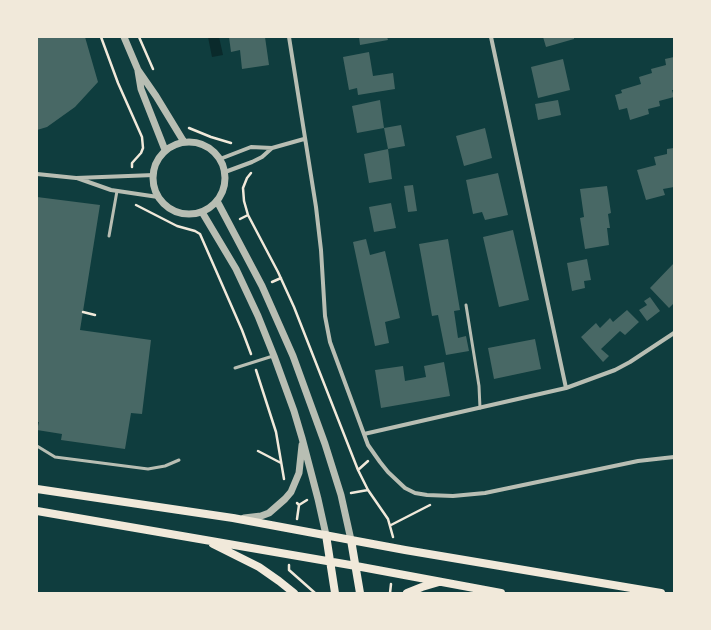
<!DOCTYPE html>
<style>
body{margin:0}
#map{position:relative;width:711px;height:630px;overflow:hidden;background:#0f3d3e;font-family:Roboto,sans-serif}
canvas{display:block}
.frame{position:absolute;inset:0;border:38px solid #f1e9da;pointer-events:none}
</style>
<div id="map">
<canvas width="711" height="630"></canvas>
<div class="frame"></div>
</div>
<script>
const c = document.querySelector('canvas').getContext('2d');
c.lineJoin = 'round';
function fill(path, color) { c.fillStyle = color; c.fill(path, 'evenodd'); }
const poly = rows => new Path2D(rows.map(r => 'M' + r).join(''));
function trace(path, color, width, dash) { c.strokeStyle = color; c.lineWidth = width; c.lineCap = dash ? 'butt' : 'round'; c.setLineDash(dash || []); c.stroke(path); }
fill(poly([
 [208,37,219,37,223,55,212,57]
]), '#0a2a2b');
fill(poly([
 [37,37,85,37,98,82,75,107,47,127,37,130],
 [229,37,265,37,269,65,242,69,240,50,231,52],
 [359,37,387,37,388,40,360,45],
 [543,37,574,37,574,39,546,47],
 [369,52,373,76,393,73,395,89,358,95,357,88,349,90,343,57],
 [674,57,674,90,672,90,674,97,659,101,660,106,648,109,649,114,630,120,627,108,619,110,615,95,622,93,621,90,641,84,639,77,652,73,651,69,666,65,665,59],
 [563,59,570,90,538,98,531,67],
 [380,100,384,128,357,133,352,106],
 [558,100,561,115,538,120,535,104],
 [401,125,405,146,388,149,384,128],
 [485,128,492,158,464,166,456,136],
 [674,148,674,187,663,189,665,195,646,200,637,170,656,165,654,157,667,154,667,149],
 [388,149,392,179,369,183,364,154],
 [498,173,508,215,485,220,482,212,473,214,466,180],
 [413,185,417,211,408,212,404,186],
 [607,186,611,213,608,214,610,228,607,228,609,245,585,249,580,218,584,217,580,189],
 [37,197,100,205,80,330,151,340,142,414,131,413,125,449,61,440,62,434,37,430,39,422,37,422],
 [391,203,396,228,374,232,369,207],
 [513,230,529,300,499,307,483,237],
 [366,239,370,255,385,251,400,318,385,322,389,343,375,346,353,242],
 [448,239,460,310,454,311,458,338,466,336,469,351,446,355,438,315,432,316,419,244],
 [587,259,591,280,584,281,585,288,572,291,567,263],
 [674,263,674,303,669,308,650,288],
 [650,297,660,311,647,321,639,310,647,305,644,301],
 [627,310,639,322,625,335,620,331,601,349,609,356,603,362,581,337,596,323,600,328,610,318,613,322],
 [535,339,541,369,494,379,488,348],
 [444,362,450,396,381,408,375,370,403,366,405,381,426,377,424,366]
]), '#486865');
trace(poly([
 [101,37,118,83,142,137,143,148,141,153,132,163,132,167],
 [139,37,153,69],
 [189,128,211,137,231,143],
 [251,173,247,178,243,188,244,201,248,215,278,272,294,307,358,470,368,490,388,519,393,537],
 [136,205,177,226,195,231,200,234,242,330,251,354],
 [240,219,248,215],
 [272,282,281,278],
 [83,312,95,315],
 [256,370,276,432,284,479],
 [258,451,281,463],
 [358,470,368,461],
 [351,493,368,490],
 [299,505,307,500],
 [297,519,299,505,297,503],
 [391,525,430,505],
 [289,565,289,570,315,593],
 [390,593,391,584]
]), '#f1e9da', 2.5);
trace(poly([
 [109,236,117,191],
 [466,305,479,386,480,408],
 [235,368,273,356],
 [37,446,55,457,148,469,165,466,179,460]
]), '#b8beb3', 3);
trace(poly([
 [289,37,316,207,321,250,325,316,330,342,368,445,380,462,388,472,405,488,415,493,427,495,453,496,485,493,638,461,674,457],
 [491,37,566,388],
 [220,159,251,147,272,148,304,139],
 [225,172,252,162,262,157,272,148],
 [37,174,76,178,154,175],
 [77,178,111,190,158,197],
 [364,434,566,388,615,370,630,362,674,333]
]), '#b8beb3', 4);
trace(poly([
 [124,37,138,70,156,96,184,142],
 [138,71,141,89,165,150],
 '153 178a36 36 0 1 1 72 0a36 36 0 1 1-72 0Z',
 [217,201,262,286,293,356,325,444,341,495,351,540],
 [202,212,236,269,258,316,274,356,294,411,302,438,318,499,326,535],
 [244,518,261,516,269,513,285,499,291,492,299,473,302,445]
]), '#b8beb3', 7);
trace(poly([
 [37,489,233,518,405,550,661,593],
 [37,511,356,566,501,593],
 [326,535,335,593],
 [351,540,360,593],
 [213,544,259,567,279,581,294,593],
 [407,593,422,587,439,582]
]), '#f1e9da', 8);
</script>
